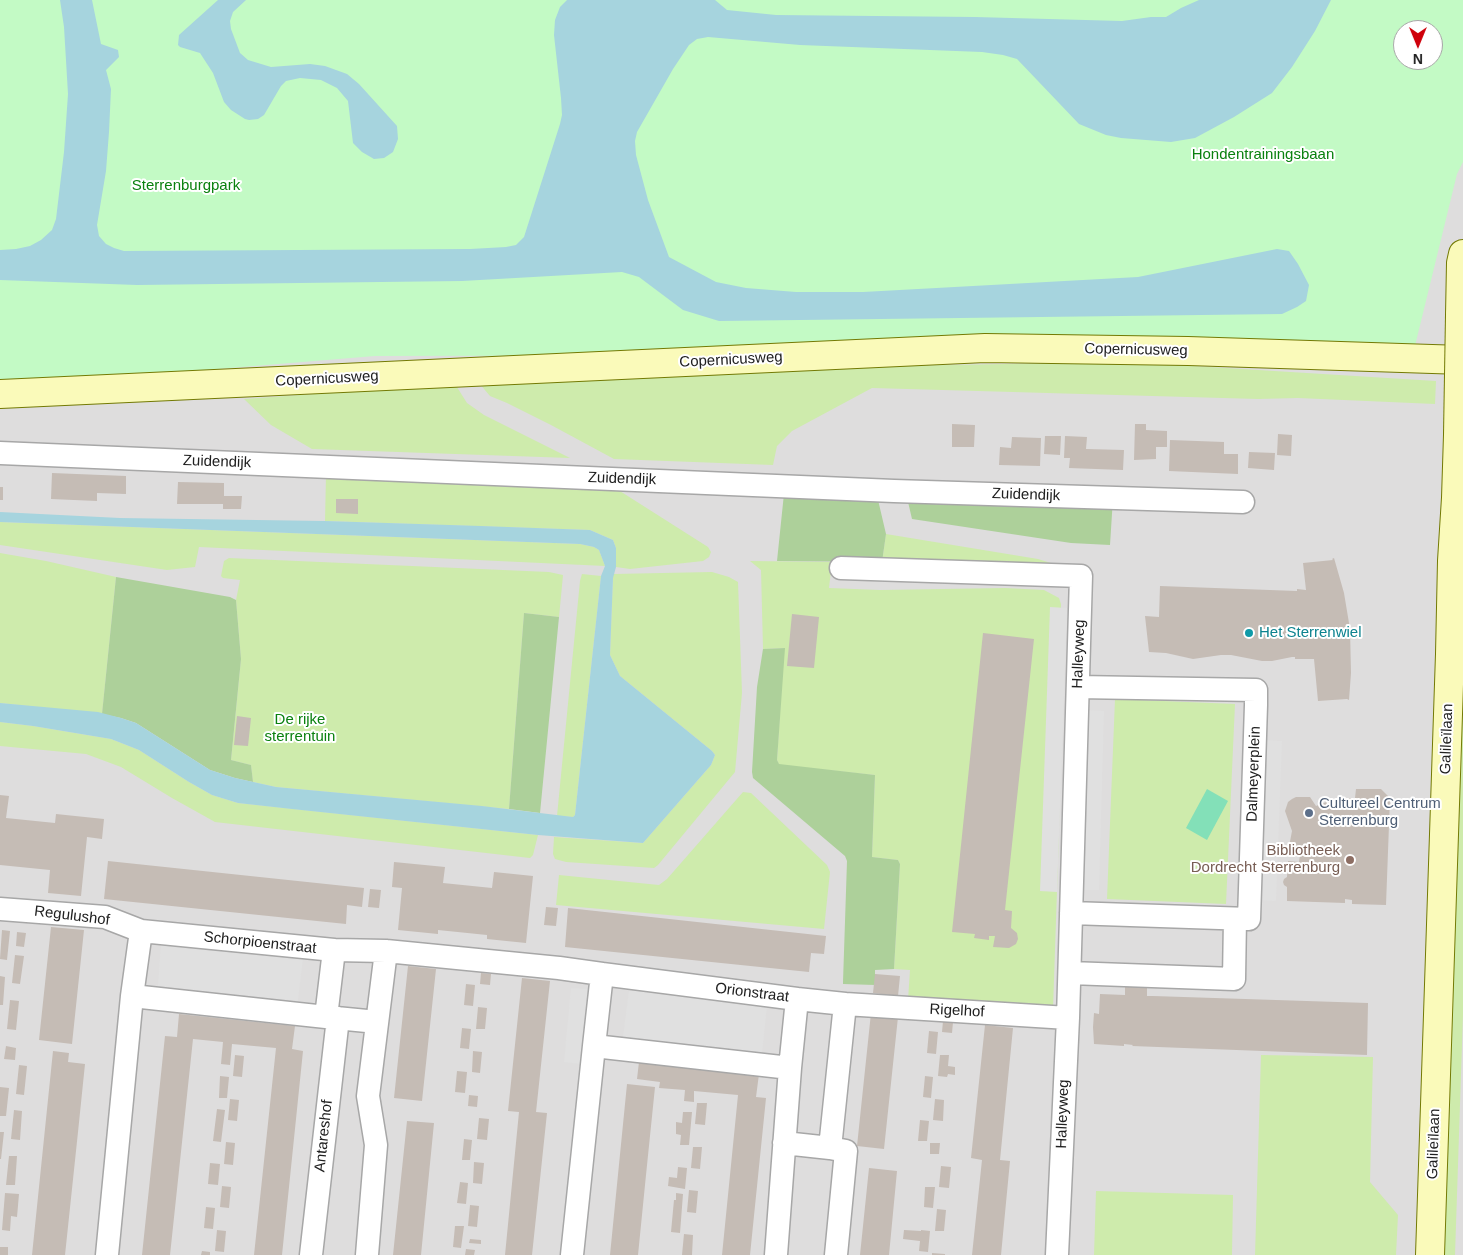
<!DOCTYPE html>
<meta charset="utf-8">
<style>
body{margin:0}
#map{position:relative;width:1463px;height:1255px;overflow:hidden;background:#f0ece6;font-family:Helvetica,sans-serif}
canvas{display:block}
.north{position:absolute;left:1393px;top:20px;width:50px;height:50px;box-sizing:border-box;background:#fff;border:1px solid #a6a6a6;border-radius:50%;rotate:180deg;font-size:14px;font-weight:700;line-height:20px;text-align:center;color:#202020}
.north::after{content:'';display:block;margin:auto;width:18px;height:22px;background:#cf000a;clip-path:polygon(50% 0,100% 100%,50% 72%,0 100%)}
</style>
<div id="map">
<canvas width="1463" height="1255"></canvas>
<div class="north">N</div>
</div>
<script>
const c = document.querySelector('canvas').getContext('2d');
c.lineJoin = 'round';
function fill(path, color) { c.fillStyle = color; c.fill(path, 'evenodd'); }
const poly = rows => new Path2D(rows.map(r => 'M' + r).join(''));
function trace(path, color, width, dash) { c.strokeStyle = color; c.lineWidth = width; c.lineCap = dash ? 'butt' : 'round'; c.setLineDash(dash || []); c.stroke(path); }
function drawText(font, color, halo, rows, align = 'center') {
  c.font = font + ' Helvetica,sans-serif'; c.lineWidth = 4; c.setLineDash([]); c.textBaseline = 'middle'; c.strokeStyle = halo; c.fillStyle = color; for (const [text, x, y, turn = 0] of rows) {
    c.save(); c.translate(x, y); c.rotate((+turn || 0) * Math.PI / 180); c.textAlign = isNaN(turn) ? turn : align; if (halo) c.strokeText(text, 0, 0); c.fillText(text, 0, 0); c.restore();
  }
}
fill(poly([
 [0,0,1463,0,1463,1255,0,1255],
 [1403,30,1433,30,1433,60,1403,60]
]), '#dedddd');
fill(poly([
 [1129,362,1436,381,1435,404,1298,398,1258,399,872,388,792,431,777,446,773,465,614,459,551,425,507,403,490,396,479,383,883,366],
 [455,384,467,403,484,415,570,458,312,449,271,425,244,399],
 [326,475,612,486,708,547,711,552,709,557,703,561,630,569,616,567,616,548,613,540,590,530,325,521],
 [0,522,580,544,594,547,599,550,605,566,199,547,195,567,167,570,0,545],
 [886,534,1038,559,1054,564,882,562],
 [0,553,46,561,116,577,102,714,0,703],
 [229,558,549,572,563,575,559,617,524,613,509,809,276,787,253,782,251,765,231,760,241,659,236,600,240,580,223,578,221,576,224,561],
 [750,561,832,562,829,588,880,590,1005,588,1044,590,1059,598,1061,604,1059,831,1053,1009,908,1000,910,970,894,969,900,864,898,860,872,857,875,775,779,765,777,760,784,648,763,649,761,570],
 [1463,567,1463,1014,1455,1255,1436,1255],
 [712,572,729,577,738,582,742,693,735,772,658,865,654,868,566,862,555,859,553,854,554,837,643,843,711,765,715,755,712,751,620,676,610,655,613,574],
 [582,574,601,576,575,815,573,817,557,816,580,581],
 [1115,699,1235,704,1226,904,1107,899],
 [0,722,33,726,111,739,139,750,189,782,212,795,238,803,538,835,533,855,530,858,215,822,172,798,121,767,86,754,0,746],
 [743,792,751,793,827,865,830,872,824,929,556,905,559,875,659,885,667,879],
 [1261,1055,1373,1057,1370,1182,1398,1215,1396,1255,1255,1255],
 [1096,1191,1233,1195,1232,1255,1094,1255]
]), '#ceebac');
fill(poly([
 [785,484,875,487,886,534,882,562,777,561],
 [905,489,1113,498,1110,545,1071,543,912,519],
 [116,577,230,597,236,600,241,659,231,760,251,765,253,782,235,778,210,770,136,723,121,718,102,714],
 [524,613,559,617,540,813,509,809],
 [785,648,777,760,779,764,875,775,872,857,898,860,900,864,894,969,875,970,875,985,843,984,843,982,847,861,845,856,753,778,752,772,757,687,763,649]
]), '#add09a');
fill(poly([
 [0,0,1463,0,1463,162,1457,174,1413,354,375,356,0,387],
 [1403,30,1433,30,1433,60,1403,60]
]), '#c3fac5');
fill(poly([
 [1207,789,1228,801,1207,840,1186,828]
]), '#83e0b8');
fill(poly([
 [1050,607,1067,608,1057,892,1040,891],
 [1085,710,1104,711,1099,890,1080,890],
 [1264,740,1282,741,1276,901,1258,900],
 [161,943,303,957,298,1001,158,986],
 [571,988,588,989,581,1064,564,1062],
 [629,990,767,1006,762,1053,623,1037]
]), '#e0e0e0');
fill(poly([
 [60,0,92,0,101,44,118,50,119,57,106,70,111,89,109,132,106,171,97,225,99,236,106,244,114,248,124,251,470,249,506,247,516,245,524,237,560,124,562,115,561,98,554,35,555,20,560,7,567,0,715,0,727,10,776,15,975,17,1122,21,1151,17,1166,17,1181,8,1199,0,1331,0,1315,31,1292,67,1272,93,1234,117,1195,138,1171,142,1121,138,1106,135,1079,124,1017,59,1003,55,982,52,800,45,708,37,697,39,689,45,673,69,637,132,635,141,636,155,648,200,669,257,716,282,746,288,796,292,863,292,1138,277,1277,249,1289,251,1298,264,1309,285,1306,301,1297,307,1282,314,719,321,683,310,639,277,622,272,462,281,137,285,0,280,0,250,16,249,30,246,41,240,52,230,56,219,64,152,68,94,64,27],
 [218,0,246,0,233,12,230,21,231,29,240,53,248,60,271,67,310,64,325,66,347,74,359,84,397,126,398,139,393,152,384,158,374,159,362,152,353,143,348,101,337,88,321,80,300,78,286,81,281,86,264,115,258,119,249,120,245,119,231,110,224,102,213,73,200,53,180,47,178,45,179,35],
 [0,512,120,518,325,521,481,526,590,530,613,540,616,548,616,567,613,578,610,655,620,676,712,751,715,755,711,765,643,843,538,835,292,809,238,803,212,795,189,782,139,750,111,739,33,726,0,722,0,703,98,712,121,718,136,723,210,770,235,778,276,787,482,806,573,817,575,815,601,576,605,566,599,550,594,547,580,544,0,522]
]), '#a6d4de');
fill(poly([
 [952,424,975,425,974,447,952,447],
 [1135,424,1146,424,1146,430,1167,431,1167,447,1156,447,1156,459,1134,460],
 [1278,434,1292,435,1291,456,1277,455],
 [1045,436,1061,436,1060,455,1044,454],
 [1065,436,1087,437,1086,449,1124,450,1123,470,1069,468,1070,458,1064,458],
 [1012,437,1041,438,1040,466,999,465,1000,447,1011,448],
 [1170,440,1224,442,1224,454,1238,454,1238,474,1169,471],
 [1249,452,1275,453,1274,470,1248,468],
 [52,473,126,476,126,494,97,493,97,501,51,499],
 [178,482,224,483,224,496,242,496,241,509,223,509,223,504,177,504],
 [0,487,3,487,3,500,0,500],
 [336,499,358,499,358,514,336,513],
 [1334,558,1344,593,1350,629,1351,673,1349,700,1347,699,1318,701,1314,659,1295,659,1295,657,1292,657,1272,661,1262,661,1231,655,1221,655,1193,659,1166,653,1149,652,1145,616,1159,617,1160,586,1297,591,1297,589,1306,590,1303,563,1333,560,1332,559],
 [792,614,819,617,814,668,787,666],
 [983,633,1034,639,1005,910,1012,911,1011,928,1017,933,1018,939,1016,944,1009,948,993,947,995,936,989,936,989,940,974,938,975,934,952,932],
 [237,716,251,718,248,746,234,745],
 [1356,789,1381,789,1390,798,1386,905,1352,904,1352,900,1345,899,1345,903,1287,901,1287,887,1284,885,1283,882,1284,879,1287,877,1288,861,1299,862,1300,855,1293,853,1289,847,1292,831,1285,811,1288,802,1292,799,1296,797,1310,797,1316,806,1337,798,1355,798],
 [0,795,9,796,6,818,55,823,56,814,104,819,102,839,87,837,81,896,48,893,50,870,0,865],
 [108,861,364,888,362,907,347,905,346,924,104,899],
 [394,862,445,867,443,883,492,888,494,872,533,876,526,943,487,939,487,935,438,930,438,934,398,930,402,888,392,887],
 [370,889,381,890,379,908,368,907],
 [546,907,558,908,556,926,544,925],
 [568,908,826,936,824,954,811,953,809,972,565,947],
 [51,927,84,930,72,1044,39,1040],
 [2,930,10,931,7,960,0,959],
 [17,932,26,933,24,947,16,946],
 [15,955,24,956,20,984,12,983],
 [408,966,436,969,422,1101,394,1098],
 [481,973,491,974,490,985,480,984],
 [875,974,900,976,898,996,873,993],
 [0,976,5,977,3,1005,0,1005],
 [522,978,550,981,536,1112,547,1113,532,1255,505,1255,519,1112,508,1111],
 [466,984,475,985,473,1006,464,1005],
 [1125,984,1147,985,1147,996,1153,996,1368,1003,1367,1055,1132,1046,1133,1045,1124,1044,1124,1046,1094,1044,1093,1027,1094,1013,1099,1014,1100,994,1125,995],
 [10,1000,19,1001,16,1030,7,1029],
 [478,1007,487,1008,485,1029,476,1029],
 [871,1013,898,1017,884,1149,857,1146],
 [179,1014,295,1026,292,1049,303,1051,282,1255,254,1255,276,1048,232,1044,230,1065,221,1064,223,1042,193,1039,170,1255,142,1255,165,1036,177,1037],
 [943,1021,953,1022,952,1033,942,1032],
 [985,1025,1013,1028,1000,1160,1010,1161,1001,1255,972,1255,982,1160,971,1158],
 [462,1028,471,1029,469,1049,460,1048],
 [929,1031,938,1032,936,1054,927,1053],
 [6,1046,16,1048,15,1060,4,1059],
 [53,1051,69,1053,68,1062,85,1064,78,1132,65,1255,32,1255],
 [473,1051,482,1052,480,1073,472,1072],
 [235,1055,244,1056,242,1077,233,1076],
 [940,1055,949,1055,948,1066,955,1067,955,1075,948,1074,947,1077,938,1076],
 [639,1062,759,1074,756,1097,766,1098,750,1255,722,1255,738,1095,694,1091,694,1102,684,1101,685,1090,659,1088,660,1082,637,1079],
 [19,1065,27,1066,24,1095,16,1094],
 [457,1071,467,1072,465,1093,455,1092],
 [220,1076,229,1077,227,1098,219,1098],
 [925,1076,933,1077,931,1098,923,1097],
 [627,1084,655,1087,646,1175,638,1255,610,1255],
 [0,1087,9,1088,6,1116,0,1116],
 [469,1095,478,1096,477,1107,468,1106],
 [230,1099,239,1100,237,1121,228,1120],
 [935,1099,944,1100,943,1121,933,1120],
 [697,1103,707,1103,705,1125,695,1124],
 [217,1109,225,1110,221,1142,213,1141],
 [14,1110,22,1111,20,1140,11,1139],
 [683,1112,692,1112,689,1145,680,1145,681,1135,676,1134,676,1122,682,1123],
 [479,1118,489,1119,487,1140,477,1139],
 [920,1120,929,1121,927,1141,918,1141],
 [407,1121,434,1123,421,1255,393,1255],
 [0,1132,4,1132,1,1159,0,1159],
 [464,1139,472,1140,470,1160,462,1160],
 [226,1142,235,1143,233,1165,224,1164],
 [930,1143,940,1143,939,1154,930,1154],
 [693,1147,702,1147,700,1169,691,1168],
 [9,1156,17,1156,15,1185,6,1185],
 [474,1162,484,1163,482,1184,473,1183],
 [210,1163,220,1164,218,1185,208,1184],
 [941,1166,951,1167,949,1188,939,1187],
 [678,1167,687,1168,685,1189,668,1186,669,1177,677,1178],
 [869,1168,897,1171,889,1255,860,1255],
 [460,1182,468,1183,466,1204,457,1203],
 [222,1186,231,1187,229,1208,220,1207],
 [925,1187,935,1187,933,1208,924,1207],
 [689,1190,698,1191,696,1213,687,1212],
 [5,1193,19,1194,17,1217,11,1216,10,1231,2,1230],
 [676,1193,683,1194,680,1233,671,1232,674,1200,676,1200],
 [470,1205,479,1206,477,1227,468,1226],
 [206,1207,215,1208,213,1229,204,1228],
 [937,1209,946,1210,944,1231,935,1231],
 [455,1226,464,1226,461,1248,453,1247],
 [217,1230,226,1231,224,1252,215,1251],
 [904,1230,921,1231,921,1230,930,1231,928,1252,919,1251,920,1241,903,1239],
 [684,1234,693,1235,692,1255,682,1255],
 [470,1239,481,1240,481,1244,469,1243],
 [0,1247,8,1247,8,1255,0,1255],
 [466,1249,475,1250,474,1255,465,1255],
 [202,1251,210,1252,210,1255,201,1255],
 [932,1253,945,1254,945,1255,932,1255]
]), '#c5bcb5');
const street = poly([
 [0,453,894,491,1243,502],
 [841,568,1081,576,1068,1018,1057,1255],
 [0,909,105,917,141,931],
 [1071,913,1249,919,1256,705,1256,690,1078,687],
 [334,950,386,951,559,968,602,974],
 [1070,973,1234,979,1235,919],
 [797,999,845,1004,1068,1018],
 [326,1017,377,1022],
 [784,1143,830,1148],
 [107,1255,132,996,141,931,334,950,326,1017,132,996],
 [311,1255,338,1018],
 [367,1255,376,1145,368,1096,386,951],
 [572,1255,594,1046,602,974,797,999,790,1068,594,1046],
 [776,1255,790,1068],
 [836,1255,846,1151,830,1148,845,1004]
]);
const secondary = poly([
 [1460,315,1461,263,1463,254],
 [0,394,985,348,1188,351,1463,360],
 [1430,1255,1450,654,1452,561,1456,498,1458,435]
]);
trace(street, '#a7a7a7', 25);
trace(secondary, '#737a04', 30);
trace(street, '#fff', 22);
trace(secondary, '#fafaba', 28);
const secondaryBridge = poly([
 [1458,435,1460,315]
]);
trace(secondaryBridge, '#737a04', 30, []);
trace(secondaryBridge, '#fafaba', 28);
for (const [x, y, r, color] of [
 [1249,633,5,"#0f9aa8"],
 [1309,813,5,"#5c6f8a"],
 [1350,860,5,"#8d6e63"]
]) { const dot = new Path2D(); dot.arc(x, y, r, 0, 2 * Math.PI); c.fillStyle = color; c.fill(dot); trace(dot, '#fff', 2); }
drawText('15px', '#0a810f', '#fff', [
 ["Hondentrainingsbaan",1263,155],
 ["Sterrenburgpark",186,186],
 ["De rijke",300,720],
 ["sterrentuin",300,737]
]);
drawText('15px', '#202020', '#fff', [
 ["Copernicusweg",1136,350,1],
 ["Copernicusweg",731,360,-3],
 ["Copernicusweg",327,379,-3],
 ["Zuidendijk",217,462,2],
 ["Zuidendijk",622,479,2],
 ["Zuidendijk",1026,495,2],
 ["Halleyweg",1079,654,-88],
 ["Galileïlaan",1447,739,-88],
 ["Dalmeyerplein",1254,774,-88],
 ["Regulushof",72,916,7],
 ["Schorpioenstraat",260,943,6],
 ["Orionstraat",752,993,7],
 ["Rigelhof",957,1011,3],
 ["Halleyweg",1063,1114,-88],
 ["Antareshof",324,1136,-84],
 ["Galileïlaan",1434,1144,-88]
]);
drawText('15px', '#0d838f', '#fff', [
 ["Het Sterrenwiel",1259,633]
], 'left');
drawText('15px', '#4e5e75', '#fff', [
 ["Cultureel Centrum",1319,804],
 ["Sterrenburg",1319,821]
], 'left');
drawText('15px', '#785e54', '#fff', [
 ["Bibliotheek",1340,851],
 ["Dordrecht Sterrenburg",1340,868]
], 'right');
</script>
